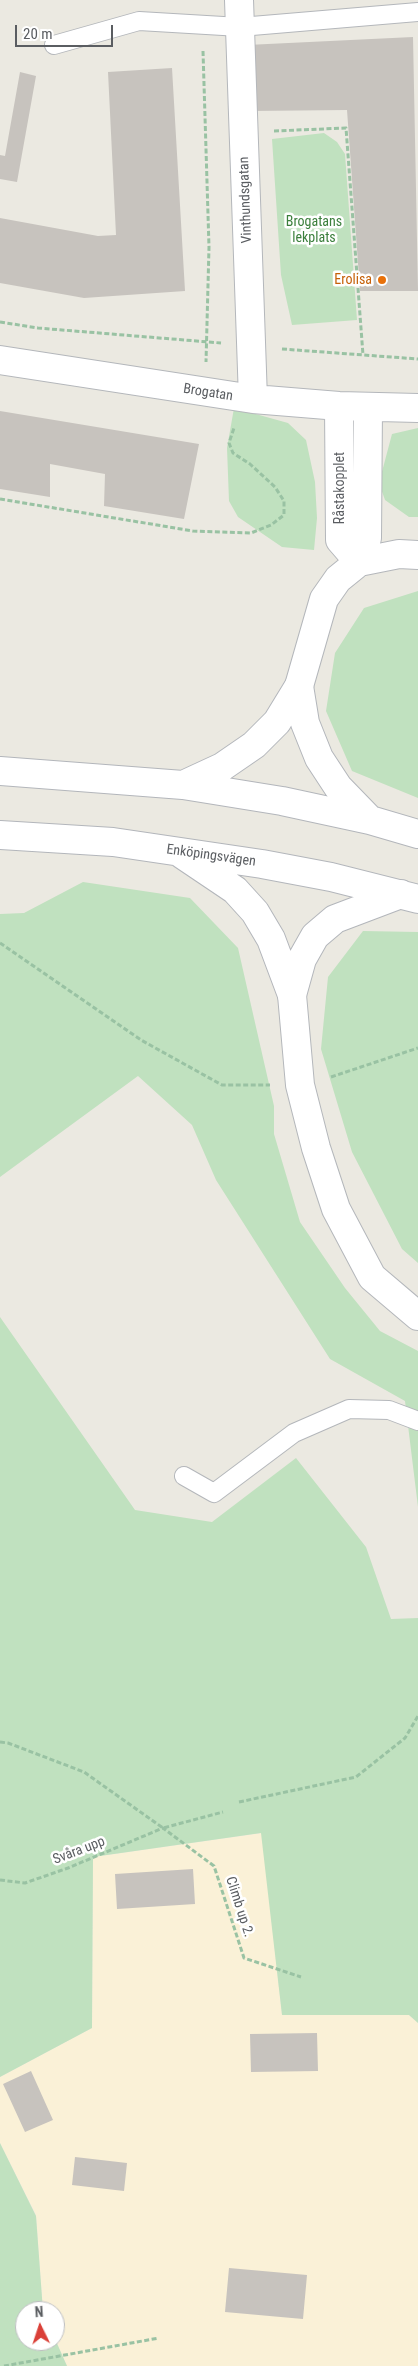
<!DOCTYPE html>
<meta charset="utf-8">
<style>
body{margin:0}
#map{position:relative;width:418px;height:2366px;overflow:hidden;background:#ebe9e1;font-family:"Roboto Condensed",sans-serif}
canvas{display:block}
.north{position:absolute;left:15px;top:2301px;width:50px;height:50px;box-sizing:border-box;background:#fff;border:1px solid #bdbec0;border-radius:50%;rotate:356deg;font-size:14px;font-weight:700;line-height:20px;text-align:center;color:#5a5d61}
.north::after{content:'';display:block;margin:auto;width:18px;height:22px;background:#da4038;clip-path:polygon(50% 0,100% 100%,50% 72%,0 100%)}
.scale{position:absolute;left:15px;top:25px;width:98px;height:22px;box-sizing:border-box;border:2px solid #5a5d61;border-top:0;padding-left:6px;font-size:15px;line-height:18px;white-space:nowrap;color:#5a5d61;-webkit-text-stroke:4px #fff;paint-order:stroke}
</style>
<div id="map">
<canvas width="418" height="2366"></canvas>
<div class="north">N</div>
<div class="scale">20 m</div>
</div>
<script>
const c = document.querySelector('canvas').getContext('2d');
c.lineJoin = 'round';
function fill(path, color) { c.fillStyle = color; c.fill(path, 'evenodd'); }
const poly = rows => new Path2D(rows.map(r => 'M' + r).join(''));
function trace(path, color, width, dash) { c.strokeStyle = color; c.lineWidth = width; c.lineCap = dash ? 'butt' : 'round'; c.setLineDash(dash || []); c.stroke(path); }
function drawText(font, color, halo, rows, align = 'center') {
  c.font = font + ' "Roboto Condensed",sans-serif'; c.lineWidth = 5; c.setLineDash([]); c.textBaseline = 'middle'; c.strokeStyle = halo; c.fillStyle = color; for (const [text, x, y, turn = 0] of rows) {
    c.save(); c.translate(x, y); c.rotate((+turn || 0) * Math.PI / 180); c.textAlign = isNaN(turn) ? turn : align; if (halo) c.strokeText(text, 0, 0); c.fillText(text, 0, 0); c.restore();
  }
}
fill(poly([
 [262,1833,282,2015,409,2015,418,2023,418,2366,67,2366,55,2339,55,2311,43,2311,36,2215,0,2143,0,2077,92,2028,93,1857]
]), '#faf1d7');
fill(poly([
 [324,133,337,142,345,154,357,320,292,325,281,275,272,139],
 [234,408,288,423,306,440,315,482,317,518,314,550,282,547,238,517,229,501,227,448],
 [418,428,418,517,409,517,385,500,379,483,392,434],
 [418,591,418,798,352,771,326,711,335,653,364,608],
 [83,882,190,898,238,948,274,1106,274,1134,300,1222,345,1288,380,1331,418,1351,418,1507,405,1401,330,1359,216,1180,192,1125,138,1076,0,1177,0,914,24,913],
 [363,931,418,932,418,1263,402,1249,352,1152,321,1049,328,977],
 [0,1317,135,1510,212,1522,296,1458,366,1547,391,1619,418,1618,418,2023,409,2015,282,2015,261,1833,93,1857,92,2028,0,2077],
 [0,2143,36,2216,43,2311,25,2311,25,2341,55,2341,55,2339,67,2366,0,2366]
]), '#c0e1bf');
fill(poly([
 [413,37,418,291,360,291,347,110,250,111,247,45],
 [172,68,185,291,84,298,0,283,0,218,98,236,116,235,108,72],
 [20,72,36,76,17,182,0,179,0,155,5,156],
 [0,411,199,444,184,519,104,506,105,474,50,464,50,497,0,489],
 [193,1869,195,1904,117,1909,115,1874],
 [317,2033,318,2071,251,2072,250,2034],
 [31,2071,53,2120,25,2132,3,2084],
 [75,2157,127,2163,124,2191,72,2185],
 [229,2268,307,2275,303,2319,225,2312]
]), '#c7c3be');
const service = poly([
 [54,45,139,21,240,27,418,12],
 [184,1476,214,1493,294,1433,349,1409,389,1410,418,1421]
]);
const minor = poly([
 [239,0,253,399],
 [0,360,253,399,339,406,418,408],
 [339,406,340,540,359,562],
 [359,562,367,538,368,407],
 [299,686,324,599,338,579,359,562,399,554,418,555],
 [292,995,300,1085,316,1148,336,1209,372,1277,418,1316]
]);
const secondary = poly([
 [299,686,305,723,319,758,338,787,370,820],
 [0,771,183,785,282,801,370,820,418,834],
 [183,785,222,767,254,745,277,722,299,686],
 [0,835,113,842,262,864,331,877,418,899],
 [183,855,235,890,255,912,271,939,292,995],
 [292,995,302,959,315,936,335,919,401,894]
]);
trace(service, '#b4b7bb', 20);
trace(minor, '#b4b7bb', 30);
trace(secondary, '#b3b6bb', 30);
trace(poly([
 [203,51,209,247,206,362],
 [274,131,346,128,363,355],
 [0,322,38,328,221,343],
 [282,349,418,359],
 [0,499,193,531,251,533,271,525,284,515,284,501,275,487,250,464,233,453,229,443,234,428],
 [0,943,141,1040,222,1085,270,1085],
 [331,1077,418,1048],
 [0,1742,8,1743,84,1772,163,1828,223,1812],
 [239,1802,356,1777,405,1738,418,1716],
 [0,1880,25,1883,68,1868,163,1828,214,1866,244,1958,301,1977],
 [4,2366,159,2338]
]), '#99c2a3', 3, [5, 2.5]);
trace(service, '#fff', 18);
trace(minor, '#fff', 28);
trace(secondary, '#fff', 28);
for (const [x, y, r, color] of [
 [382,280,5,"#e8710a"]
]) { const dot = new Path2D(); dot.arc(x, y, r, 0, 2 * Math.PI); c.fillStyle = color; c.fill(dot); trace(dot, '#fff', 2); }
drawText('14px', '#5a5d61', '#fff', [
 ["Vinthundsgatan",246,200,-92],
 ["Brogatan",208,393,9],
 ["Råstakopplet",340,488,-90],
 ["Enköpingsvägen",211,856,8],
 ["Svåra upp",79,1851,-21],
 ["Climb up 2.",239,1907,72]
]);
drawText('14px', '#3b7f3c', '#fff', [
 ["Brogatans",314,222],
 ["lekplats",314,238]
]);
drawText('14px', '#c56008', '#fff', [
 ["Erolisa",372,280]
], 'right');
</script>
